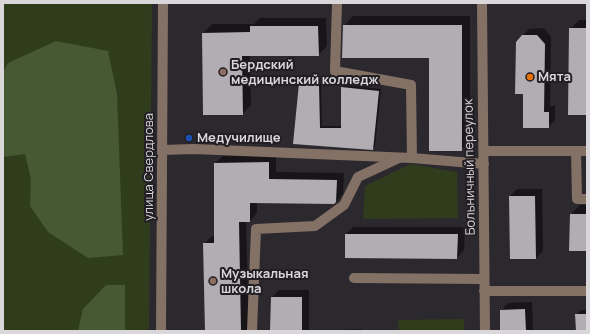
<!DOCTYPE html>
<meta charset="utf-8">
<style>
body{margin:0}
#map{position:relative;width:590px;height:334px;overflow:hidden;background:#2c292e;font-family:Manrope,sans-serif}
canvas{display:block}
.frame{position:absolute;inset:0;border:4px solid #d9d7da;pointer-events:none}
</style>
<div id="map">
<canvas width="590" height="334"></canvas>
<div class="frame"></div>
</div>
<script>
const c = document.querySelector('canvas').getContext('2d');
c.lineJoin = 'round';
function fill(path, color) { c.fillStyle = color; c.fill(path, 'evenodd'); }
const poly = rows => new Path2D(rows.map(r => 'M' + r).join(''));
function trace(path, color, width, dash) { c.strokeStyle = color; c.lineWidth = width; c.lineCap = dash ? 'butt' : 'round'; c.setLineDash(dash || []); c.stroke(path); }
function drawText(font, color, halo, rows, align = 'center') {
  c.font = font + ' Manrope,sans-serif'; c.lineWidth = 4; c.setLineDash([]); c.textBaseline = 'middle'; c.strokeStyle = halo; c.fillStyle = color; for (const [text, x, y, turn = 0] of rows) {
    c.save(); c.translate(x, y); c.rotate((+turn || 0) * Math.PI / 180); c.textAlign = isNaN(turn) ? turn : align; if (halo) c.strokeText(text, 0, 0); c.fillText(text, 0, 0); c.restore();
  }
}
fill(poly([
 [3,3,152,3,149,331,3,331],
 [411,164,457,172,458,218,363,219,365,186],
 [464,319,464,331,399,331,398,320]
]), '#2f3d1d');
fill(poly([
 [56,41,108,51,117,94,123,255,88,258,48,232,30,206,31,179,25,154,3,157,3,72,8,63],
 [106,285,125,285,125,331,78,331,83,309]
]), '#475932');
fill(poly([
 [353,16,470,16,470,140,461,150,430,57,344,26],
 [260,18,326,18,327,46,318,55,250,55,251,105,242,114,203,33,212,24,254,24],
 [579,20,587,20,587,114,570,29],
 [544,28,551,37,550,106,555,106,555,120,548,127,524,127,522,36,529,29],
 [302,82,321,83,322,126,342,126,342,88,344,85,381,89,375,146,373,149,294,144,299,84],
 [276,155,276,172,344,173,343,194,336,202,257,202,257,213,250,221,246,221,249,331,206,331,204,244,212,236,215,236,215,163,223,156],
 [517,189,542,189,543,251,536,258,510,196],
 [580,205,587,205,587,250,571,214],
 [353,227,465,227,464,250,457,258,346,257,346,234],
 [279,290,309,290,309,331,271,331,272,297],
 [532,302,533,331,501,331,501,311,508,303],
 [581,310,587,310,587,331,577,331,576,315],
 [362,329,362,331,334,331,336,330]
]), '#0007');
fill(poly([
 [343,25,462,25,462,151,429,151,429,58,342,58],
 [250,26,318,26,319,56,242,56,243,115,203,115,202,33,250,32],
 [569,28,587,28,587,115,568,115],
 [522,35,537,35,545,44,544,112,549,112,549,128,523,128,523,94,515,94,516,42],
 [299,83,319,85,320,128,341,128,341,87,379,91,373,150,293,144],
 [269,162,269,179,337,180,336,202,334,204,250,203,250,222,239,222,241,331,205,331,203,243,214,243,214,163],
 [509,196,535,196,536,259,510,259],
 [570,214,587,214,587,251,569,251],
 [345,234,458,234,457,259,345,258],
 [271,297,302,297,302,331,270,331],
 [525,309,526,331,500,331,500,310],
 [575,314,587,314,587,331,576,331]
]), '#b1adb3');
trace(poly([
 [337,3,335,71,411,85,412,158],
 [482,3,485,331],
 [162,150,194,149,412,158,484,164],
 [484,151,587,151],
 [576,151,577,199,587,199],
 [354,278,484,279],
 [484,291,587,291],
 [161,331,163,3],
 [252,331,256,229,315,226,344,205,358,177,399,158]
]), '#847166', 10);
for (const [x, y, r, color] of [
 [223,72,4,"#8d6e63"],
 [530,77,4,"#e8710a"],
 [189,138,4,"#1a4fb4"],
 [213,281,4,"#8d6e63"]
]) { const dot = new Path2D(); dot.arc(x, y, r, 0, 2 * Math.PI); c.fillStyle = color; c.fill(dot); trace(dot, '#221f24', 1.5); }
drawText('bold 13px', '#d9d7da', '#221f24', [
 ["Бердский",231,65],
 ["медицинский колледж",231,80],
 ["Мята",538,77],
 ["Медучилище",197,138],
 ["Музыкальная",221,274],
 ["школа",221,289]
], 'left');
drawText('13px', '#d9d7da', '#221f24', [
 ["улица Свердлова",149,167,-90],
 ["Больничный переулок",470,167,-91]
]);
</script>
